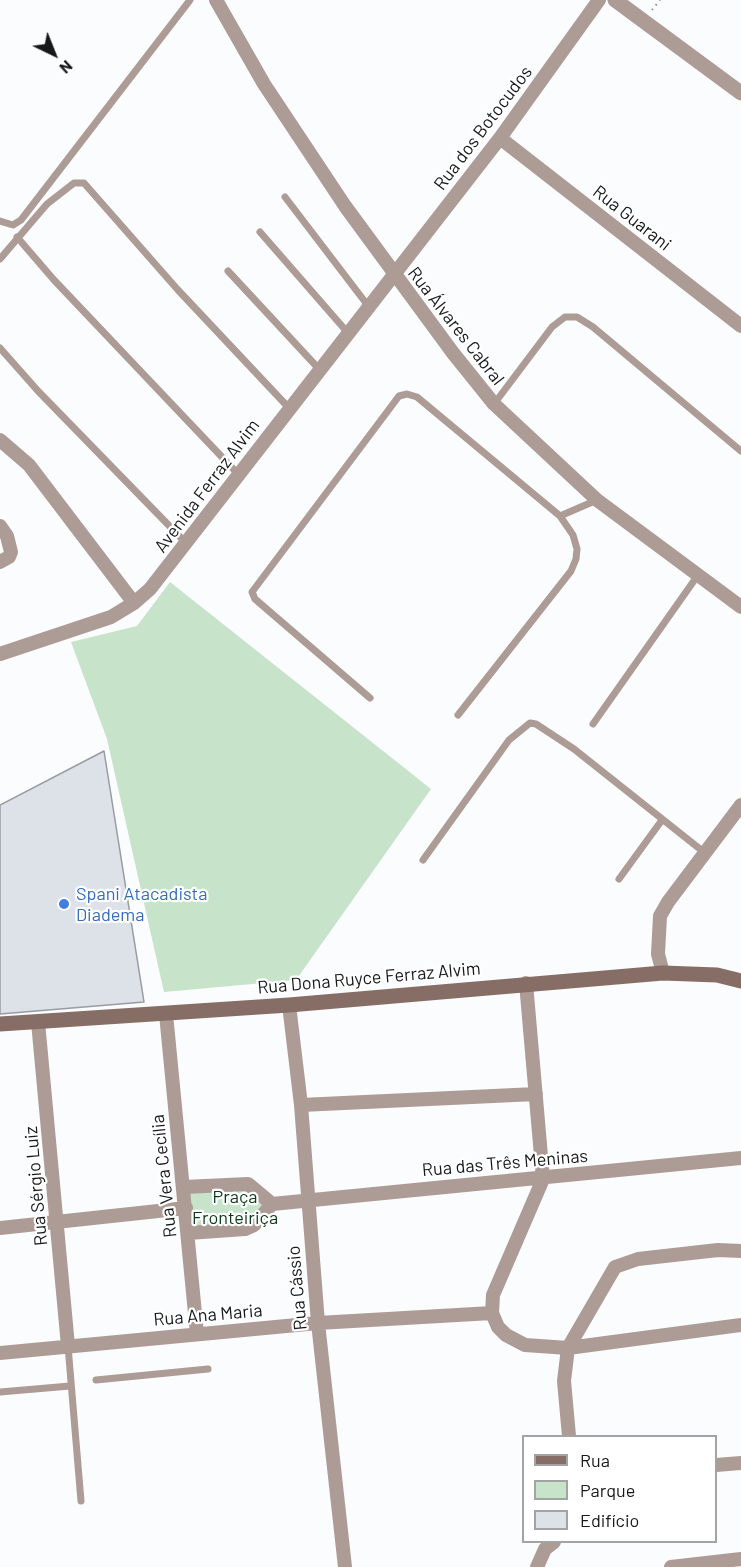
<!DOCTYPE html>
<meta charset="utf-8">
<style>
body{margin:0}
#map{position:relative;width:741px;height:1567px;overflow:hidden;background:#fafcfe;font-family:Barlow,sans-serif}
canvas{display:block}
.legend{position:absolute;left:522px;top:1435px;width:195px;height:108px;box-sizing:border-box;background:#fff;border:2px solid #a2a3a3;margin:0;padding:8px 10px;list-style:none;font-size:18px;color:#17181a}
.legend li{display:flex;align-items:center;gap:12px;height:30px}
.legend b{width:30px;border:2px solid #a2a3a3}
.north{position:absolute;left:24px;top:24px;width:60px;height:60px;-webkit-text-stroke:4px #fff;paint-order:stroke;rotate:137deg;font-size:16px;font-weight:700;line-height:24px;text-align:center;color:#17181a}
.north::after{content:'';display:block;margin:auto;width:21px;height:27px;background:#17181a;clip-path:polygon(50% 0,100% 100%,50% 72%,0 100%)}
</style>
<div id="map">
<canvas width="741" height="1567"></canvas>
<ul class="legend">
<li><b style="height:8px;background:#866d66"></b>Rua</li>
<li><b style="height:16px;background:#c7e3ca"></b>Parque</li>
<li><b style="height:16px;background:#dde2e8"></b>Edifício</li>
</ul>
<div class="north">N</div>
</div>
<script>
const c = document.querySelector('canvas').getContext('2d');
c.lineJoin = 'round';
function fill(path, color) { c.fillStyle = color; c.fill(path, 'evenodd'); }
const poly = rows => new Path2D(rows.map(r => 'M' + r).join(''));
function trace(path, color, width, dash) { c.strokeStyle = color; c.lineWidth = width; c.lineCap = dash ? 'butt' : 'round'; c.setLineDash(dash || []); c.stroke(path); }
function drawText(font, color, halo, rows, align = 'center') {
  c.font = font + ' Barlow,sans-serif'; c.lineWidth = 4.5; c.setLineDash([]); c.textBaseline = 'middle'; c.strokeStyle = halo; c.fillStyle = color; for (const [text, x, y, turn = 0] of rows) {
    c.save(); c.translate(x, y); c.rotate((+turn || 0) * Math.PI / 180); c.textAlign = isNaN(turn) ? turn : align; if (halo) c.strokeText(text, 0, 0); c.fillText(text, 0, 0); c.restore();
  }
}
fill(poly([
 [170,582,431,789,296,980,164,992,107,739,71,642,137,626],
 [245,1184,272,1204,254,1225,188,1233,184,1187]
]), '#c7e3ca');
const building = poly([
 [104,751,144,1002,0,1014,0,805,104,751]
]);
fill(building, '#dde2e8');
trace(building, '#989ca2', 1.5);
trace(poly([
 [652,10,660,0]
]), '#8d8e90', 2, [1.5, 4.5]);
trace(poly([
 [285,197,369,307],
 [0,221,13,225,21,220,190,0],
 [260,232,348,333],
 [17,237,54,280,239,475],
 [0,259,47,204,74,183,84,183,178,290,289,408],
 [228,271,319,369],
 [0,348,38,391,186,543],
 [494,404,552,327,565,317,577,317,593,327,741,451],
 [370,698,255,599,252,592,399,396,407,394,417,397,560,516,597,500],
 [458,715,571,571,576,559,577,549,573,535,560,516],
 [593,724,698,575],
 [423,860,509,740,530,723,536,724,574,749,705,853],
 [619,879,662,820],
 [68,1346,81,1501],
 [96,1380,208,1369],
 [0,1392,70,1386]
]), '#ad9b96', 7);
trace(poly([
 [216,0,264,84,345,206,453,353,494,404,597,500,741,607],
 [500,138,741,326],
 [0,440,29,465,134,603],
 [0,526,7,536,11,552,9,557,0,562],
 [0,654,111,617,134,603,150,589,500,138,599,0],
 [663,973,658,954,660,916,668,902,741,805],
 [526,983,543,1179,493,1295,492,1313,498,1327,506,1335,525,1345,568,1348,741,1325],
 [289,1005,301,1105,318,1323,345,1567],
 [166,1014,197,1334],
 [38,1022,68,1346],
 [301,1105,536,1094],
 [184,1187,248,1184,272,1204],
 [272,1204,741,1158],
 [0,1228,186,1208],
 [188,1233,245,1229,254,1225,272,1204],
 [0,1353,318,1323,492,1313],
 [569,1436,564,1381,568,1348,615,1267,638,1259,718,1250,741,1251],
 [716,1465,741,1463],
 [537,1567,545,1549,554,1542],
 [671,1567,741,1559]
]), '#ad9b96', 14);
trace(poly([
 [615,0,741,93]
]), '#ad9b96', 15);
trace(poly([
 [0,1024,289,1005,663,973,717,975,741,981]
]), '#866d66', 15);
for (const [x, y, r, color] of [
 [64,904,6,"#3f7fe0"]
]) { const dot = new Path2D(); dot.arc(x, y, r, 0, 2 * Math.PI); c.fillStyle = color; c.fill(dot); trace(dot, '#fff', 2); }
drawText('18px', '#17181a', '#fff', [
 ["Rua dos Botocudos",483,128,-53],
 ["Rua Guarani",632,218,38],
 ["Rua Álvares Cabral",456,326,52],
 ["Avenida Ferraz Alvim",207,486,-53],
 ["Rua Dona Ruyce Ferraz Alvim",369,978,-5],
 ["Rua das Três Meninas",505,1163,-5],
 ["Rua Vera Cecília",164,1176,-96],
 ["Rua Sérgio Luiz",36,1186,-95],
 ["Rua Cássio",297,1288,-95],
 ["Rua Ana Maria",208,1315,-5]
]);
drawText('18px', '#366cbe', '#fff', [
 ["Spani Atacadista",76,894],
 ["Diadema",76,915]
], 'left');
drawText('18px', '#093a17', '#fff', [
 ["Praça",235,1197],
 ["Fronteiriça",235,1218]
]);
</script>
